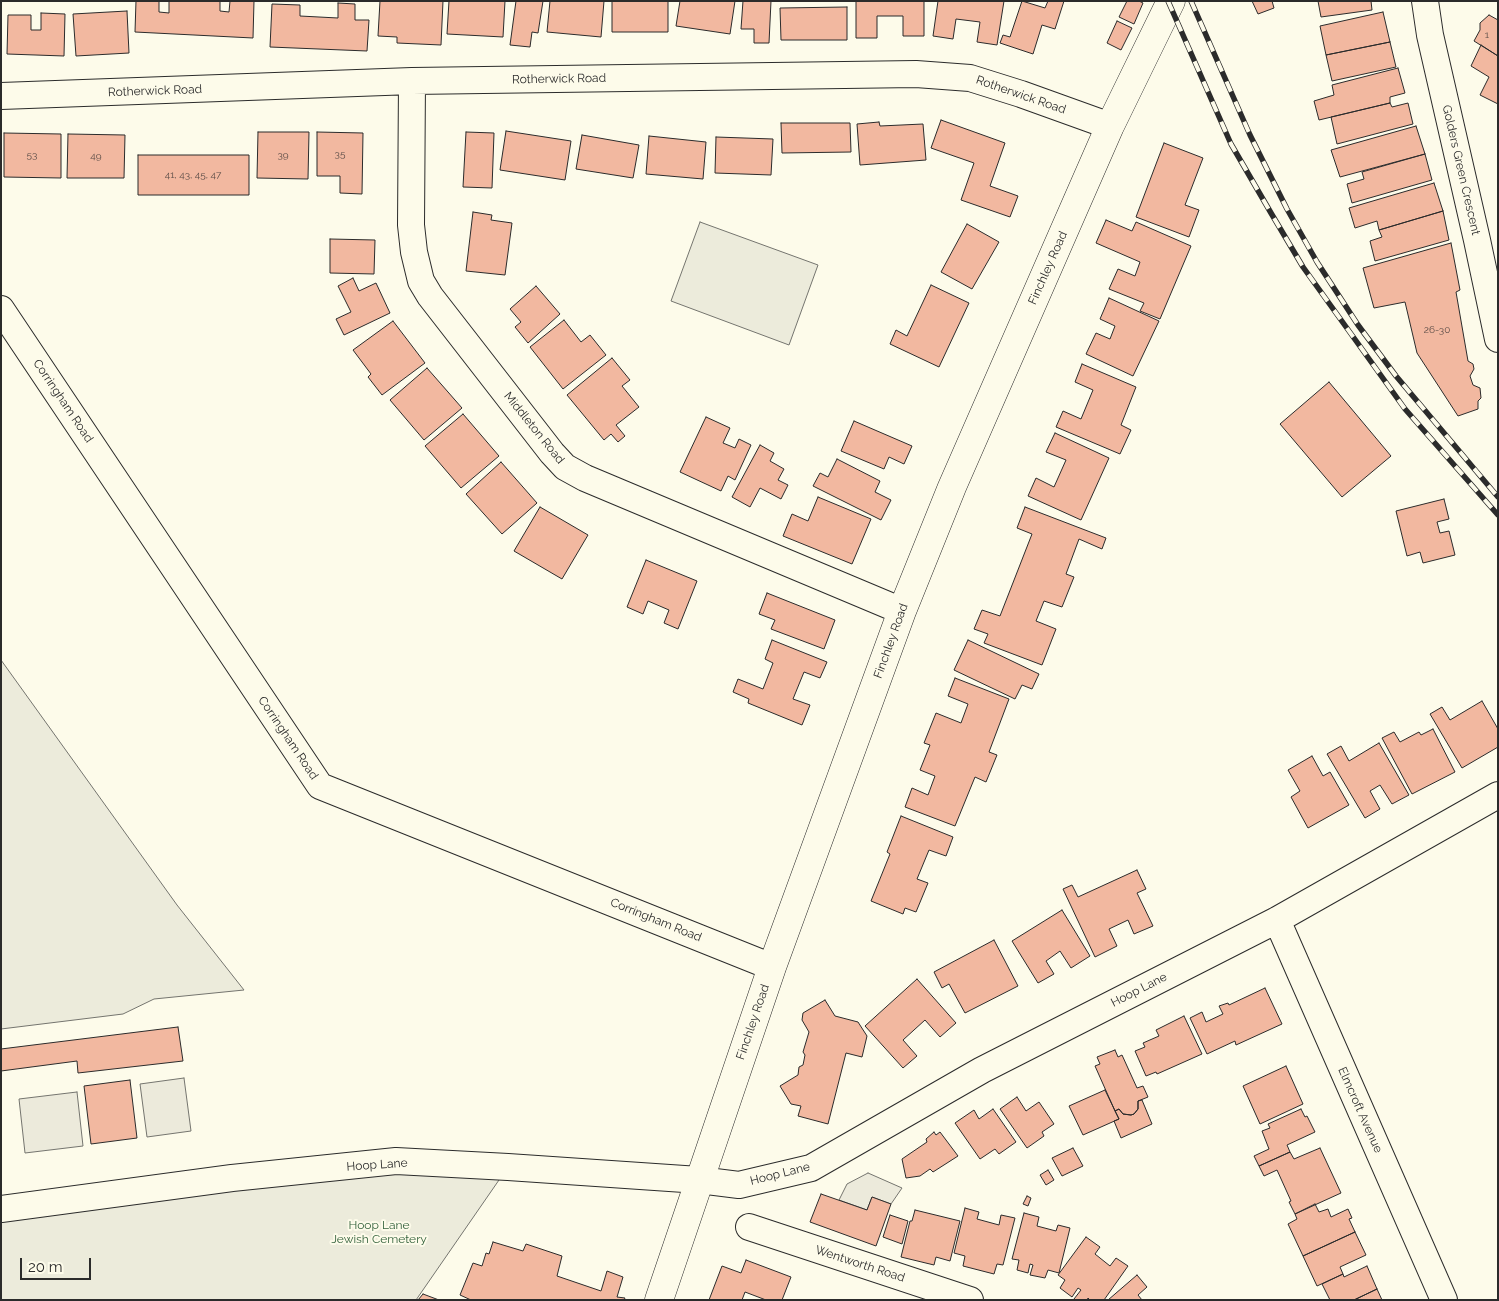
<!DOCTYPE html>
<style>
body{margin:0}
#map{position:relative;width:1499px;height:1301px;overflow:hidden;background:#fdfbea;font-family:Raleway,sans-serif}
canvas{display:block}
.frame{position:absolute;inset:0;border:2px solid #2b2b2b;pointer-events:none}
.scale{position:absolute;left:20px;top:1258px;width:71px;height:22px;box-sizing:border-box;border:2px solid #2b2b2b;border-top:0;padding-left:6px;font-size:15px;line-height:18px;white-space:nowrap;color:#2b2b2b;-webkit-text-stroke:4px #fdfbea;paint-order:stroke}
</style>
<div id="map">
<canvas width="1499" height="1301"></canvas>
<div class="frame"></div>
<div class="scale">20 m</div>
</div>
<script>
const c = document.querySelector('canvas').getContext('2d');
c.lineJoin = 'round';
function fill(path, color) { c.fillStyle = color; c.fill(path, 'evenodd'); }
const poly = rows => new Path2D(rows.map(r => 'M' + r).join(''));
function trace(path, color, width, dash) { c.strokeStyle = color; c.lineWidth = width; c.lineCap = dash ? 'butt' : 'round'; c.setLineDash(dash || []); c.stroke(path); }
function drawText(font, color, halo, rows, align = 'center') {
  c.font = font + ' Raleway,sans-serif'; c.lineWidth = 4; c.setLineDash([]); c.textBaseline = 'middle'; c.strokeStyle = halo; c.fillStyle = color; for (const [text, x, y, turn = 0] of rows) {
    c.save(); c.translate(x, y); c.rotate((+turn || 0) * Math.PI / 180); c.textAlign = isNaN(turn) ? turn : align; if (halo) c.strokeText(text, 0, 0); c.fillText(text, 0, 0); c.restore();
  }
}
const green = poly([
 [700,222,818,265,789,345,671,301,700,222],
 [1,660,177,905,244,990,154,999,123,1014,1,1029,1,660],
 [508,1167,416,1300,1,1300,1,1209,232,1178,508,1167]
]);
fill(green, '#ecebdb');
trace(green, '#74746e', 1);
const parking = poly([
 [184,1078,191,1131,147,1137,140,1084,184,1078],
 [77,1092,83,1146,25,1153,19,1099,77,1092],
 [868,1173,902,1188,891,1204,872,1197,867,1210,839,1200,847,1184,868,1173]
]);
fill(parking, '#eceadb');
trace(parking, '#74746e', 1);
const building = poly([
 [136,1,159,1,159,12,169,13,169,1,220,1,220,11,229,12,230,1,254,1,253,38,135,32,136,1],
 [380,1,443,1,441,45,397,43,397,37,378,36,380,1],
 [449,1,505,1,503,37,447,34,449,1],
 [516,1,543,1,538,33,532,32,530,47,510,45,516,1],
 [550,1,604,1,601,37,547,32,550,1],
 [612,1,668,1,668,32,612,32,612,1],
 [680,1,735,1,730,34,676,26,680,1],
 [743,1,771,1,769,43,754,43,754,29,741,29,743,1],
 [856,1,924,1,924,36,903,36,903,16,877,16,877,38,856,38,856,1],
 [938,1,1004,1,997,45,977,42,980,22,956,19,953,39,933,36,938,1],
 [1022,1,1045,8,1048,1,1064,1,1055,29,1042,25,1033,54,1000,43,1003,35,1010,37,1022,1],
 [1127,1,1139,1,1143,3,1134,24,1119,17,1127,1],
 [1252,1,1272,1,1274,8,1258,14,1252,1],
 [1318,1,1371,1,1372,10,1321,17,1318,1],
 [338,3,355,4,355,20,369,20,367,51,270,47,272,4,300,5,300,16,338,18,338,3],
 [847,7,847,40,781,40,780,8,847,7],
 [127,11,129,53,76,56,73,14,127,11],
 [1383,12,1390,42,1326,55,1320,26,1383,12],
 [41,13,65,14,64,56,7,54,8,15,31,15,31,30,41,30,41,13],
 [1489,15,1498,20,1498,56,1474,41,1480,30,1480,23,1489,15],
 [1117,21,1132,28,1121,50,1107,43,1117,21],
 [1390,42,1396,67,1332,81,1326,55,1390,42],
 [1481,45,1498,56,1498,104,1480,95,1489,77,1471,66,1481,45],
 [1398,68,1405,93,1390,97,1390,103,1319,120,1314,101,1334,95,1332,85,1398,68],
 [1390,103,1392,107,1408,103,1413,124,1337,144,1331,117,1390,103],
 [941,120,1005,143,990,186,1018,196,1010,217,961,200,974,163,931,148,941,120],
 [879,122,880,126,923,124,926,160,860,165,857,124,879,122],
 [781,123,850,123,851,152,782,153,781,123],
 [1416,126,1425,154,1340,177,1331,150,1416,126],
 [506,131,571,141,565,180,500,170,506,131],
 [258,132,309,132,308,179,257,178,258,132],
 [317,132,363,133,362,194,340,193,340,176,317,176,317,132],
 [466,132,494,133,492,188,463,187,466,132],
 [4,133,61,134,61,178,4,177,4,133],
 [68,134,125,135,124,178,67,178,68,134],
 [582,135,639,145,633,178,576,169,582,135],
 [649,136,706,142,703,179,646,174,649,136],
 [716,137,773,139,771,175,715,173,716,137],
 [1164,143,1203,158,1185,205,1199,210,1189,237,1136,217,1164,143],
 [1425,154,1432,180,1352,203,1347,184,1364,179,1362,172,1425,154],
 [138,155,249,155,249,195,138,195,138,155],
 [1434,183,1443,211,1379,230,1377,221,1355,228,1349,208,1434,183],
 [1443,211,1449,240,1375,261,1370,241,1382,237,1379,230,1443,211],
 [473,212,492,215,491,220,512,223,505,275,466,271,473,212],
 [1106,220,1132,231,1136,222,1191,246,1160,319,1140,311,1144,303,1109,289,1118,269,1135,276,1140,262,1096,243,1106,220],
 [967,224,999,242,972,289,941,272,967,224],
 [330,239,375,240,374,274,330,273,330,239],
 [1451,243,1460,290,1456,292,1468,361,1473,364,1474,369,1470,376,1473,385,1480,388,1481,398,1478,401,1478,409,1458,416,1417,353,1405,302,1374,308,1363,268,1451,243],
 [353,278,359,291,376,283,390,313,344,335,336,319,351,312,338,286,353,278],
 [931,285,969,303,939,367,890,344,896,330,907,336,931,285],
 [536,286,560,314,528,343,515,327,521,322,510,309,536,286],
 [1109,298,1159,321,1133,376,1086,354,1096,333,1110,339,1115,326,1100,319,1109,298],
 [564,320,581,342,590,335,606,355,563,389,530,347,564,320],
 [393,321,425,363,382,395,368,377,371,374,353,350,393,321],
 [612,358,630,380,622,386,639,407,616,425,625,436,618,442,611,434,604,440,567,395,612,358],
 [1082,364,1136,387,1121,425,1131,430,1120,454,1056,427,1063,411,1081,419,1093,390,1075,382,1082,364],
 [427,368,462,408,424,440,390,400,427,368],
 [1329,382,1391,456,1342,497,1280,424,1329,382],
 [463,414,499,456,461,488,425,446,463,414],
 [706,417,730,428,723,443,735,448,739,439,751,445,735,480,728,476,721,491,680,472,706,417],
 [854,421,912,446,904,464,889,457,884,469,841,451,854,421],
 [1055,433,1109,458,1081,520,1028,496,1036,478,1054,487,1066,460,1046,452,1055,433],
 [760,445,774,453,770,461,784,469,778,480,788,485,781,499,760,488,750,507,732,497,760,445],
 [837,459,880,481,875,492,891,500,881,520,813,486,820,473,828,477,837,459],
 [501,462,537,503,502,534,466,494,501,462],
 [818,497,871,519,852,564,783,536,792,514,808,521,818,497],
 [1444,499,1449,519,1437,522,1440,533,1449,531,1455,555,1423,563,1420,552,1407,556,1396,511,1444,499],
 [540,507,588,535,562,579,514,551,540,507],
 [1025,507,1106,538,1102,549,1079,539,1066,574,1074,577,1062,607,1044,601,1036,621,1056,629,1042,665,984,643,988,634,974,629,982,610,1000,616,1032,534,1017,528,1025,507],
 [646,560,697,581,678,629,664,623,669,610,648,601,643,614,627,607,646,560],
 [767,593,835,620,824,649,771,629,775,620,759,614,767,593],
 [772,640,827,662,820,678,804,672,793,699,810,705,802,725,748,703,749,699,733,692,738,679,763,689,773,663,765,659,772,640],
 [968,640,1039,674,1032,689,1022,685,1015,699,954,670,968,640],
 [955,678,1009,699,989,752,997,755,986,782,975,777,955,826,905,807,912,788,928,795,935,776,920,770,930,745,924,743,936,713,961,723,968,704,948,696,955,678],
 [1482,701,1498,729,1498,747,1462,768,1430,714,1442,707,1450,720,1482,701],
 [1433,729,1455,772,1412,794,1382,738,1394,732,1400,742,1419,732,1421,735,1433,729],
 [1379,743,1409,795,1392,804,1380,785,1370,791,1380,809,1365,818,1327,754,1341,746,1349,761,1379,743],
 [1312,756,1323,776,1330,772,1349,805,1308,828,1291,797,1300,791,1288,770,1312,756],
 [901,816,953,837,946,856,929,850,917,879,928,883,916,912,905,908,903,914,871,901,890,854,887,852,901,816],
 [1137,870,1146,889,1137,893,1153,926,1134,934,1128,920,1109,929,1117,946,1095,957,1063,889,1072,885,1078,897,1137,870],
 [1062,910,1090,956,1071,968,1060,951,1046,961,1054,974,1038,983,1012,941,1062,910],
 [994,940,1018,986,965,1013,949,984,942,988,934,972,994,940],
 [917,979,956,1023,940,1037,925,1020,903,1040,917,1056,903,1068,865,1026,917,979],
 [1265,988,1282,1024,1236,1045,1235,1041,1207,1054,1190,1018,1202,1012,1206,1022,1223,1014,1219,1006,1228,1003,1229,1005,1265,988],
 [825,1000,835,1016,858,1022,867,1036,862,1057,846,1053,828,1124,798,1116,801,1106,791,1104,780,1086,798,1075,799,1067,803,1065,805,1055,803,1052,809,1032,802,1020,803,1013,825,1000],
 [1184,1016,1202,1054,1157,1074,1156,1072,1146,1076,1135,1051,1145,1047,1143,1043,1159,1036,1156,1030,1184,1016],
 [178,1027,183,1061,78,1073,77,1061,1,1071,1,1049,178,1027],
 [1115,1050,1118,1057,1122,1055,1137,1088,1143,1086,1148,1097,1138,1101,1138,1109,1134,1114,1131,1115,1123,1114,1119,1109,1115,1111,1095,1066,1100,1064,1097,1057,1115,1050],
 [1286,1066,1303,1104,1260,1124,1243,1086,1286,1066],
 [130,1080,137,1138,91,1144,84,1086,130,1080],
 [1105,1090,1119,1119,1083,1135,1069,1106,1105,1090],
 [1017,1097,1026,1111,1039,1102,1054,1124,1042,1132,1044,1136,1027,1148,1000,1109,1017,1097],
 [1142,1100,1152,1124,1121,1138,1114,1121,1119,1119,1115,1111,1119,1109,1123,1114,1131,1115,1134,1114,1138,1109,1138,1101,1142,1100],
 [993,1109,1016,1142,999,1154,995,1149,980,1159,955,1123,974,1110,979,1119,993,1109],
 [1301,1109,1305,1117,1307,1116,1315,1132,1287,1145,1290,1152,1259,1166,1254,1156,1269,1149,1262,1131,1270,1128,1268,1124,1301,1109],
 [934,1132,936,1135,940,1132,958,1156,933,1172,930,1169,920,1176,906,1178,902,1159,927,1142,926,1139,934,1132],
 [1073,1148,1083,1166,1062,1176,1052,1158,1073,1148],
 [1320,1148,1341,1193,1295,1214,1289,1202,1291,1201,1277,1170,1264,1176,1259,1166,1290,1152,1294,1159,1320,1148],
 [1048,1170,1054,1180,1046,1185,1040,1175,1048,1170],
 [821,1194,867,1210,872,1197,891,1204,876,1246,810,1222,821,1194],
 [1027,1196,1031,1198,1028,1206,1023,1204,1027,1196],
 [1315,1204,1319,1212,1328,1209,1331,1217,1348,1209,1352,1218,1349,1219,1355,1232,1303,1256,1288,1224,1297,1219,1295,1214,1315,1204],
 [965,1208,979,1212,977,1219,999,1225,1001,1215,1015,1218,1003,1265,997,1264,994,1274,963,1266,965,1256,954,1253,965,1208],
 [915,1210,960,1221,950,1261,936,1257,934,1265,901,1257,910,1221,912,1221,915,1210],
 [1024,1213,1039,1217,1037,1226,1056,1231,1058,1225,1070,1228,1059,1273,1048,1270,1045,1278,1030,1275,1033,1265,1030,1264,1028,1273,1017,1270,1019,1260,1012,1259,1024,1213],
 [890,1215,908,1221,902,1244,883,1237,890,1215],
 [1355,1232,1366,1255,1340,1267,1343,1274,1317,1286,1303,1256,1355,1232],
 [1086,1237,1100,1247,1095,1254,1110,1266,1116,1258,1128,1266,1104,1300,1090,1300,1088,1298,1087,1300,1075,1300,1074,1299,1081,1290,1078,1288,1072,1297,1060,1288,1065,1280,1058,1275,1086,1237],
 [493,1242,523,1251,526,1244,562,1256,557,1276,601,1291,607,1271,623,1277,617,1297,625,1298,624,1300,471,1300,460,1295,473,1263,482,1266,486,1253,489,1254,493,1242],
 [746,1260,791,1277,782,1300,766,1300,745,1292,742,1300,709,1300,722,1266,741,1273,746,1260],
 [1367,1266,1377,1289,1354,1300,1330,1300,1322,1284,1343,1274,1344,1277,1367,1266],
 [1137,1275,1147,1287,1138,1295,1142,1300,1108,1300,1137,1275],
 [1377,1289,1382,1300,1354,1300,1377,1289],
 [423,1294,439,1300,418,1300,423,1294]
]);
fill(building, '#f2b8a0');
trace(building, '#2b2b2b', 1);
const minor = poly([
 [1425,1,1430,35,1477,240,1498,339],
 [412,81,411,225,414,252,421,281,430,296,552,453,565,467,585,478,902,611],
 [1,96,412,81,916,74,970,78,1021,94,1110,126],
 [1,309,320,786,772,967],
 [1277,920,1444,1300],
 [1,1209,232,1178,396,1161,508,1167,699,1180,739,1185,811,1168,982,1070,1277,920,1498,795],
 [749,1227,970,1300]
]);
const major = poly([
 [659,1300,772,967,902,611,952,487,1110,126,1171,1]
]);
trace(minor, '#2b2b2b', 28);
trace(major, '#2b2b2b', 29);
trace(minor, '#fdfbea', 26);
trace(major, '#fdfbea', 28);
const rail = poly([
 [1168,1,1231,144,1271,213,1303,267,1405,409,1498,515],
 [1191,1,1250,135,1287,209,1317,262,1358,325,1396,376,1498,497]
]);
trace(rail, '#2b2b2b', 5.5);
trace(rail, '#fdfbea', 4, [11]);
drawText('10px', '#5d4e48', null, [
 ["1",1487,35],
 ["35",340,154],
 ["53",32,155],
 ["39",283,155],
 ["49",96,156],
 ["41, 43, 45, 47",193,175],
 ["26-30",1437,330]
]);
drawText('12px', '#2b2b2b', '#fdfbea', [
 ["Rotherwick Road",559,79,-1],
 ["Rotherwick Road",155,91,-2],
 ["Rotherwick Road",1021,95,19],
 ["Golders Green Crescent",1461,170,77],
 ["Finchley Road",1048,268,-66],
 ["Corringham Road",63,401,56],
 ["Middleton Road",534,428,51],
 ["Finchley Road",891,641,-70],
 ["Corringham Road",288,738,56],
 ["Corringham Road",656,920,22],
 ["Hoop Lane",1139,990,-27],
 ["Finchley Road",753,1022,-71],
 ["Elmcroft Avenue",1360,1110,66],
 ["Hoop Lane",377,1165,-4],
 ["Hoop Lane",780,1174,-14],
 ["Wentworth Road",860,1264,18]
]);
drawText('12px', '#34623c', '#fdfbea', [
 ["Hoop Lane",379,1225],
 ["Jewish Cemetery",379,1239]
]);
</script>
